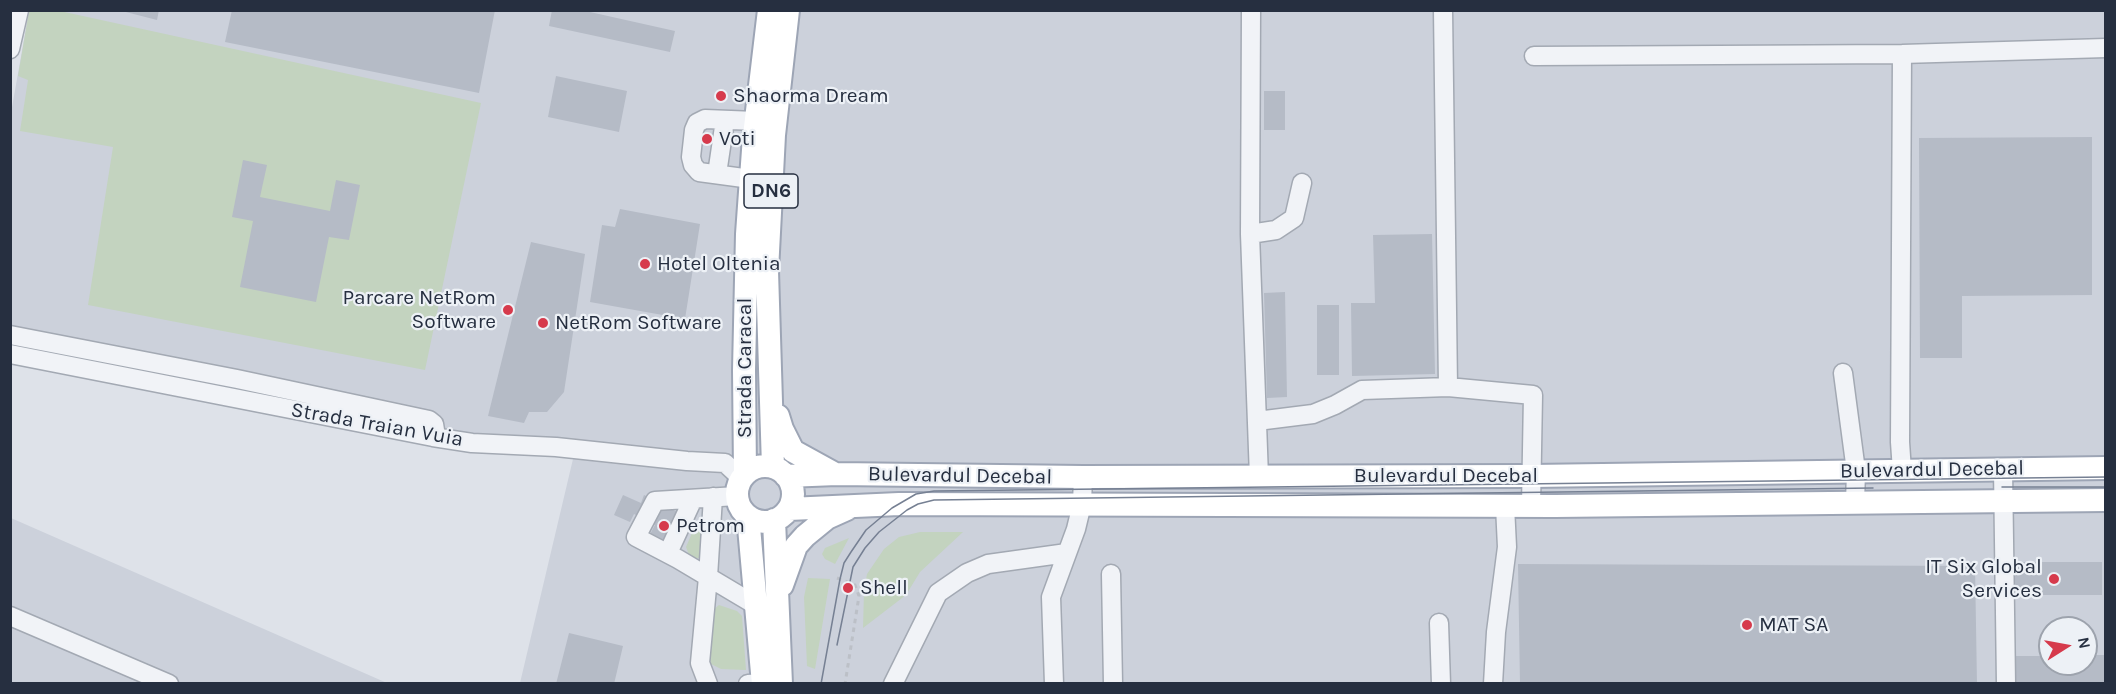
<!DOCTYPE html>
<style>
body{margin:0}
#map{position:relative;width:2116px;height:694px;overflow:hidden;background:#dee2e9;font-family:Karla,sans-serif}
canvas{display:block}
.frame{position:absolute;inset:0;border:12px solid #262f40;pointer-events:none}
.north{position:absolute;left:2038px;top:616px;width:60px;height:60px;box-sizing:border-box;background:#edf1f6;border:2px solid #9da3ad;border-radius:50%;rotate:79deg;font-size:16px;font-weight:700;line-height:24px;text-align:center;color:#262f40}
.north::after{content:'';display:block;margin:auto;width:21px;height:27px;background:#d63a4c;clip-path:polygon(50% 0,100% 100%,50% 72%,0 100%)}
</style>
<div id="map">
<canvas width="2116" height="694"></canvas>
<div class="frame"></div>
<div class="north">N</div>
</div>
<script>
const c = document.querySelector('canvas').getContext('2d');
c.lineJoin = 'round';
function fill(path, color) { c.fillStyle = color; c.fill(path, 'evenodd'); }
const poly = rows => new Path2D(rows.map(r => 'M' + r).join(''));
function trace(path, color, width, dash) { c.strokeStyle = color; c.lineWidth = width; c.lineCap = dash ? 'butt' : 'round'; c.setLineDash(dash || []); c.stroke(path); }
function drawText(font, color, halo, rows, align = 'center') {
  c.font = font + ' Karla,sans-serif'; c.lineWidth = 4.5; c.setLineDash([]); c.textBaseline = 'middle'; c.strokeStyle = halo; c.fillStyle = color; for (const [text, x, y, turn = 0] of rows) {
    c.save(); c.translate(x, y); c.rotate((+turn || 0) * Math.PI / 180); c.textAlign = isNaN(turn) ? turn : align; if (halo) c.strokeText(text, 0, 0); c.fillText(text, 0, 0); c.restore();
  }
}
fill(poly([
 [29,11,2105,11,2105,683,520,683,573,459,381,427,11,344,11,113],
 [2050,628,2086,628,2086,664,2050,664],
 [11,518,387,683,11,683]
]), '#ccd1db');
fill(poly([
 [29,11,60,11,481,103,425,370,88,305,113,147,20,131,28,80,18,76],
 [698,524,705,529,702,557,691,560,686,547,695,526],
 [920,532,963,532,920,572,906,595,863,628,864,591,867,574,884,549,899,537],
 [849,538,835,564,825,559,822,554,825,548],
 [808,578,830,579,815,669,807,666,804,597],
 [719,605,737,611,742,616,746,670,721,669,711,664,707,651,713,610]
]), '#c3d3bf');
fill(poly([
 [118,10,159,10,157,20],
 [232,10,495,10,479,93,225,42],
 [552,10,581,10,675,31,670,52,549,26],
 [556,76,627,91,619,132,548,117],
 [1264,91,1285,91,1285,130,1264,130],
 [2092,137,2092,295,1962,296,1962,358,1920,358,1919,138],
 [243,160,267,165,260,197,330,211,336,180,360,185,349,240,329,237,316,302,240,287,253,221,232,217],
 [620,209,700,224,685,319,590,302,602,225,615,227],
 [1432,234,1435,374,1352,376,1351,303,1375,303,1373,235],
 [531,242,585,254,564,392,547,412,529,412,524,423,488,416],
 [1285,292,1287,397,1267,398,1264,293],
 [1317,305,1339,305,1339,375,1317,375],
 [623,495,641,503,644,495,693,520,684,538,668,548,648,538,655,525,634,514,630,522,614,515],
 [2007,562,2102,562,2102,595,2007,595],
 [1518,564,1975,566,1977,684,1520,684],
 [569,633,623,646,614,684,556,684],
 [2086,655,2106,655,2106,684,2010,684,2009,656,2050,656,2050,664,2086,664]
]), '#b5bbc6');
const minor = poly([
 [1251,10,1250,234,1259,477],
 [1443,10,1448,387],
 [10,49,19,10],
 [1902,54,1900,442,1902,471],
 [1534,56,1902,54,2106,48],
 [717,174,725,120],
 [751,179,699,172,693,165,691,157,694,130,697,123,705,119,756,121],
 [1250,234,1276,230,1294,218,1302,183],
 [10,335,237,379,429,420,434,424,435,430,433,437],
 [10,354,433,437,472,443,556,447,687,461,725,463,741,478],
 [1843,373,1856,471,1855,503],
 [1257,421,1313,414,1335,405,1362,390,1448,387,1533,395,1531,506],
 [2003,469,2006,684],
 [737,496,655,501,636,537,678,559,757,606],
 [668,553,693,499],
 [1111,574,1113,684],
 [10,616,169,684],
 [1439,623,1441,684],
 [708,684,700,663,708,577,713,497],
 [748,684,763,683],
 [893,684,938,593,967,573,988,564,1067,553],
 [1054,684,1051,597,1076,529,1082,504,1083,477],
 [1493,684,1496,632,1507,547,1505,506]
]);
const major = poly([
 [778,416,782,429,793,451,833,473],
 '737 494a28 28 0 1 1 56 0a28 28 0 1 1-56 0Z',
 [773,467,767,271,774,135,788,10],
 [745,474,744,370,747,234,754,136,769,10],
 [786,476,837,474,1083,477,1531,476,2106,468],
 [789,509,899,504,1555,506,2106,500],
 [748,516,763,684],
 [774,520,781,684],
 [782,585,796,546,805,536,827,518,847,509]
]);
trace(minor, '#a3a9b3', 21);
trace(major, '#9da5b5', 26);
trace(poly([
 [837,578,855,585,859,596,845,684]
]), '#bcc0c7', 3, [4.5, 4.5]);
trace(minor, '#f1f3f7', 18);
trace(major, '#fff', 22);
trace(poly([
 [2002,487,2106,487],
 [837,645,853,567,865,548,879,532,907,510,918,504,934,500,1873,488],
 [821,684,840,579,844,563,851,552,866,530,892,508,916,494,934,491,2106,477]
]), '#768093', 1.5);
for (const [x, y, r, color] of [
 [721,96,6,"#d63a4c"],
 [707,139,6,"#d63a4c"],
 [645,264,6,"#d63a4c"],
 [508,310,6,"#d63a4c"],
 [543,323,6,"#d63a4c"],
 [664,526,6,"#d63a4c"],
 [2054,579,6,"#d63a4c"],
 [848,588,6,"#d63a4c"],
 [1747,625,6,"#d63a4c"]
]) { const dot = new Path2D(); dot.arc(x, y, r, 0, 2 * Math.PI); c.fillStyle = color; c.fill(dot); trace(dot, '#edf1f6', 2); }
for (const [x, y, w] of [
 [771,191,54]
]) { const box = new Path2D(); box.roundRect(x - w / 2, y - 17, w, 34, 4.5); c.fillStyle = '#edf1f6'; c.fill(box); trace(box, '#262f40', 1.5); }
drawText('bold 20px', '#262f40', null, [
 ["DN6",771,191]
]);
drawText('21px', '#262f40', '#edf1f6', [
 ["Shaorma Dream",733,96],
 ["Voti",719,139],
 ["Hotel Oltenia",657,264],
 ["Parcare NetRom",496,298,"right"],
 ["Software",496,322,"right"],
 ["NetRom Software",555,323],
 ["Petrom",676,526],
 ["IT Six Global",2042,567,"right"],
 ["Services",2042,591,"right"],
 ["Shell",860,588],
 ["MAT SA",1759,625]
], 'left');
drawText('21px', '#262f40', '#edf1f6', [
 ["Strada Caracal",745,368,-90],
 ["Strada Traian Vuia",377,425,10],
 ["Bulevardul Decebal",1932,470,-1],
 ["Bulevardul Decebal",960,476,1],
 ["Bulevardul Decebal",1446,476]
]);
</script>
